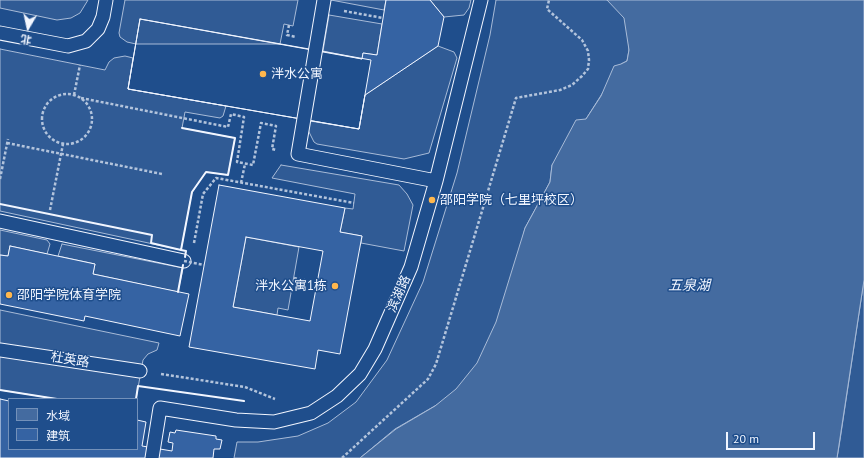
<!DOCTYPE html>
<meta charset="utf-8">
<style>
body{margin:0}
#map{position:relative;width:864px;height:458px;overflow:hidden;background:#1f4e8c;font-family:"PT Sans","Noto Sans SC",sans-serif}
canvas{display:block}
.legend{position:absolute;left:8px;top:398px;width:130px;height:52px;box-sizing:border-box;background:#1f4e8c;border:1px solid #7391ba;margin:0;padding:5px 7px;list-style:none;font-size:12px;color:#f2f6ff}
.legend li{display:flex;align-items:center;gap:8px;height:20px}
.legend b{width:20px;border:1px solid #7391ba}
.north{position:absolute;left:8px;top:8px;width:40px;height:40px;-webkit-text-stroke:3px #1f4e8c;paint-order:stroke;rotate:189deg;font-size:11px;font-weight:700;line-height:16px;text-align:center;color:#f2f6ff}
.north::after{content:'';display:block;margin:auto;width:14px;height:18px;background:#f2f6ff;clip-path:polygon(50% 0,100% 100%,50% 72%,0 100%)}
.scale{position:absolute;left:726px;top:432px;width:89px;height:18px;box-sizing:border-box;border:2px solid #f2f6ff;border-top:0;padding-left:5px;font-size:12px;line-height:14px;white-space:nowrap;color:#f2f6ff;-webkit-text-stroke:3px #1f4e8c;paint-order:stroke}
</style>
<div id="map">
<canvas width="864" height="458"></canvas>
<ul class="legend">
<li><b style="height:11px;background:#446ba0"></b>水域</li>
<li><b style="height:11px;background:#3563a3"></b>建筑</li>
</ul>
<div class="north">北</div>
<div class="scale">20 m</div>
</div>
<script>
const c = document.querySelector('canvas').getContext('2d');
c.lineJoin = 'round';
function fill(path, color) { c.fillStyle = color; c.fill(path, 'evenodd'); }
const poly = rows => new Path2D(rows.map(r => 'M' + r).join(''));
function trace(path, color, width, dash) { c.strokeStyle = color; c.lineWidth = width; c.lineCap = dash ? 'butt' : 'round'; c.setLineDash(dash || []); c.stroke(path); }
function drawText(font, color, halo, rows, align = 'center') {
  c.font = font + ' "PT Sans","Noto Sans SC",sans-serif'; c.lineWidth = 3; c.setLineDash([]); c.textBaseline = 'middle'; c.strokeStyle = halo; c.fillStyle = color; for (const [text, x, y, turn = 0] of rows) {
    c.save(); c.translate(x, y); c.rotate((+turn || 0) * Math.PI / 180); c.textAlign = isNaN(turn) ? turn : align; if (halo) c.strokeText(text, 0, 0); c.fillText(text, 0, 0); c.restore();
  }
}
const built = poly([
 [0,0,88,0,80,13,71,18,57,20,0,8,0,0],
 [125,0,298,0,293,26,284,24,280,44,136,44,127,42,120,37,119,33,125,0],
 [331,0,386,0,384,10,331,0],
 [430,0,471,0,469,8,464,15,444,17,430,0],
 [496,0,625,0,629,50,627,61,621,64,586,119,552,165,550,182,525,228,490,374,395,429,360,458,234,458,237,442,258,442,298,436,328,423,356,402,387,360,423,282,457,173,490,35,496,0],
 [329,15,382,24,377,55,363,53,362,59,323,51,329,15],
 [438,46,454,52,457,58,429,153,404,159,317,144,314,142,308,130,310,121,359,129,365,95,438,46],
 [0,49,105,70,109,62,114,58,125,56,133,58,128,89,226,106,223,116,220,118,185,112,182,128,235,138,228,175,206,172,192,192,181,250,0,211,0,49],
 [281,165,399,185,407,194,413,205,404,251,361,243,362,236,340,232,345,208,353,209,355,194,272,178,281,165],
 [0,230,47,240,50,244,47,254,10,246,8,256,0,255,0,230],
 [246,237,299,247,288,310,278,308,277,315,233,307,246,237],
 [62,244,183,268,178,292,93,274,95,264,58,256,62,244],
 [864,280,864,458,837,458,840,440,864,280],
 [0,310,159,343,157,350,148,354,143,360,136,399,57,399,0,390,0,310]
]);
fill(built, '#305b95');
trace(built, '#a8bbd7', 1);
const water = poly([
 [607,0,864,0,864,280,837,458,360,458,396,429,435,406,456,389,477,363,496,322,525,228,550,182,552,165,576,120,586,119,601,96,614,66,621,64,627,61,629,50,624,18,607,0]
]);
fill(water, '#446ba0');
trace(water, '#a8bbd7', 1);
const building = poly([
 [386,0,430,0,444,17,438,46,365,95,359,129,128,89,140,19,362,59,363,53,377,55,386,0],
 [140,19,371,60,359,129,128,89,140,19],
 [219,185,345,208,340,232,362,236,340,354,318,350,315,369,189,347,219,185],
 [246,237,323,251,310,321,233,307,246,237],
 [10,246,95,264,93,274,189,294,180,336,85,316,84,321,0,304,0,255,8,256,10,246],
 [0,399,9,401,9,449,137,449,137,420,146,422,142,446,172,451,173,443,168,442,170,432,175,433,176,430,216,436,216,439,222,440,220,449,214,449,213,458,0,458,0,399]
]);
fill(building, '#3563a3');
trace(building, '#f2f6ff', 1);
const service = poly([
 [324,0,298,154,436,181],
 [0,33,68,46,86,41,98,29,103,17,106,0],
 [0,221,184,261],
 [0,350,140,371],
 [152,458,160,408,236,420,274,422,311,413,337,396,360,374,375,349,411,267,436,181,481,0]
]);
trace(service, '#f2f6ff', 15);
trace(poly([
 [344,11,383,18],
 [289,25,287,35,296,37],
 '42 119a25 25 0 1 1 50 0a25 25 0 1 1-50 0Z',
 [74,95,80,65],
 [81,98,228,127,231,114,244,117,237,162,253,165,261,123,276,126,272,149,276,150],
 [7,143,162,174],
 [0,179,8,139],
 [241,183,245,164],
 [50,210,63,144],
 [194,243,203,194,216,178,354,203],
 [294,278,313,282],
 [161,374,245,387,275,399],
 [342,458,428,379,436,364,516,98,560,90,572,85,582,76,588,69,589,60,588,51,582,40,547,9,549,0]
]), '#b3c4dc', 2.5, [3, 2]);
trace(service, '#1f4e8c', 13);
trace(poly([
 [184,261,204,265]
]), '#b3c4dc', 2.5, [3, 2]);
trace(poly([
 [182,128,235,138,228,175,206,172,192,192,181,250,186,251,185,257],
 [0,204,152,235,151,243,181,250],
 [178,292,183,265],
 [0,390,57,399],
 [136,399,138,386,244,401]
]), '#f2f6ff', 2);
for (const [x, y, r, color] of [
 [263,74,4,"#ffb74d"],
 [432,200,4,"#ffb74d"],
 [335,286,4,"#ffb74d"],
 [9,295,4,"#ffb74d"]
]) { const dot = new Path2D(); dot.arc(x, y, r, 0, 2 * Math.PI); c.fillStyle = color; c.fill(dot); trace(dot, '#1f4e8c', 1.5); }
drawText('13px', '#f2f6ff', '#1f4e8c', [
 ["泮水公寓",271,74],
 ["邵阳学院（七里坪校区）",440,200],
 ["泮水公寓1栋",327,286,"right"],
 ["邵阳学院体育学院",17,295]
], 'left');
drawText('13px', '#f2f6ff', '#1f4e8c', [
 ["滨湖路",399,294,-66],
 ["杜英路",70,360,9]
]);
drawText('italic 14px', '#f2f6ff', '#1f4e8c', [
 ["五泉湖",689,286]
]);
</script>
